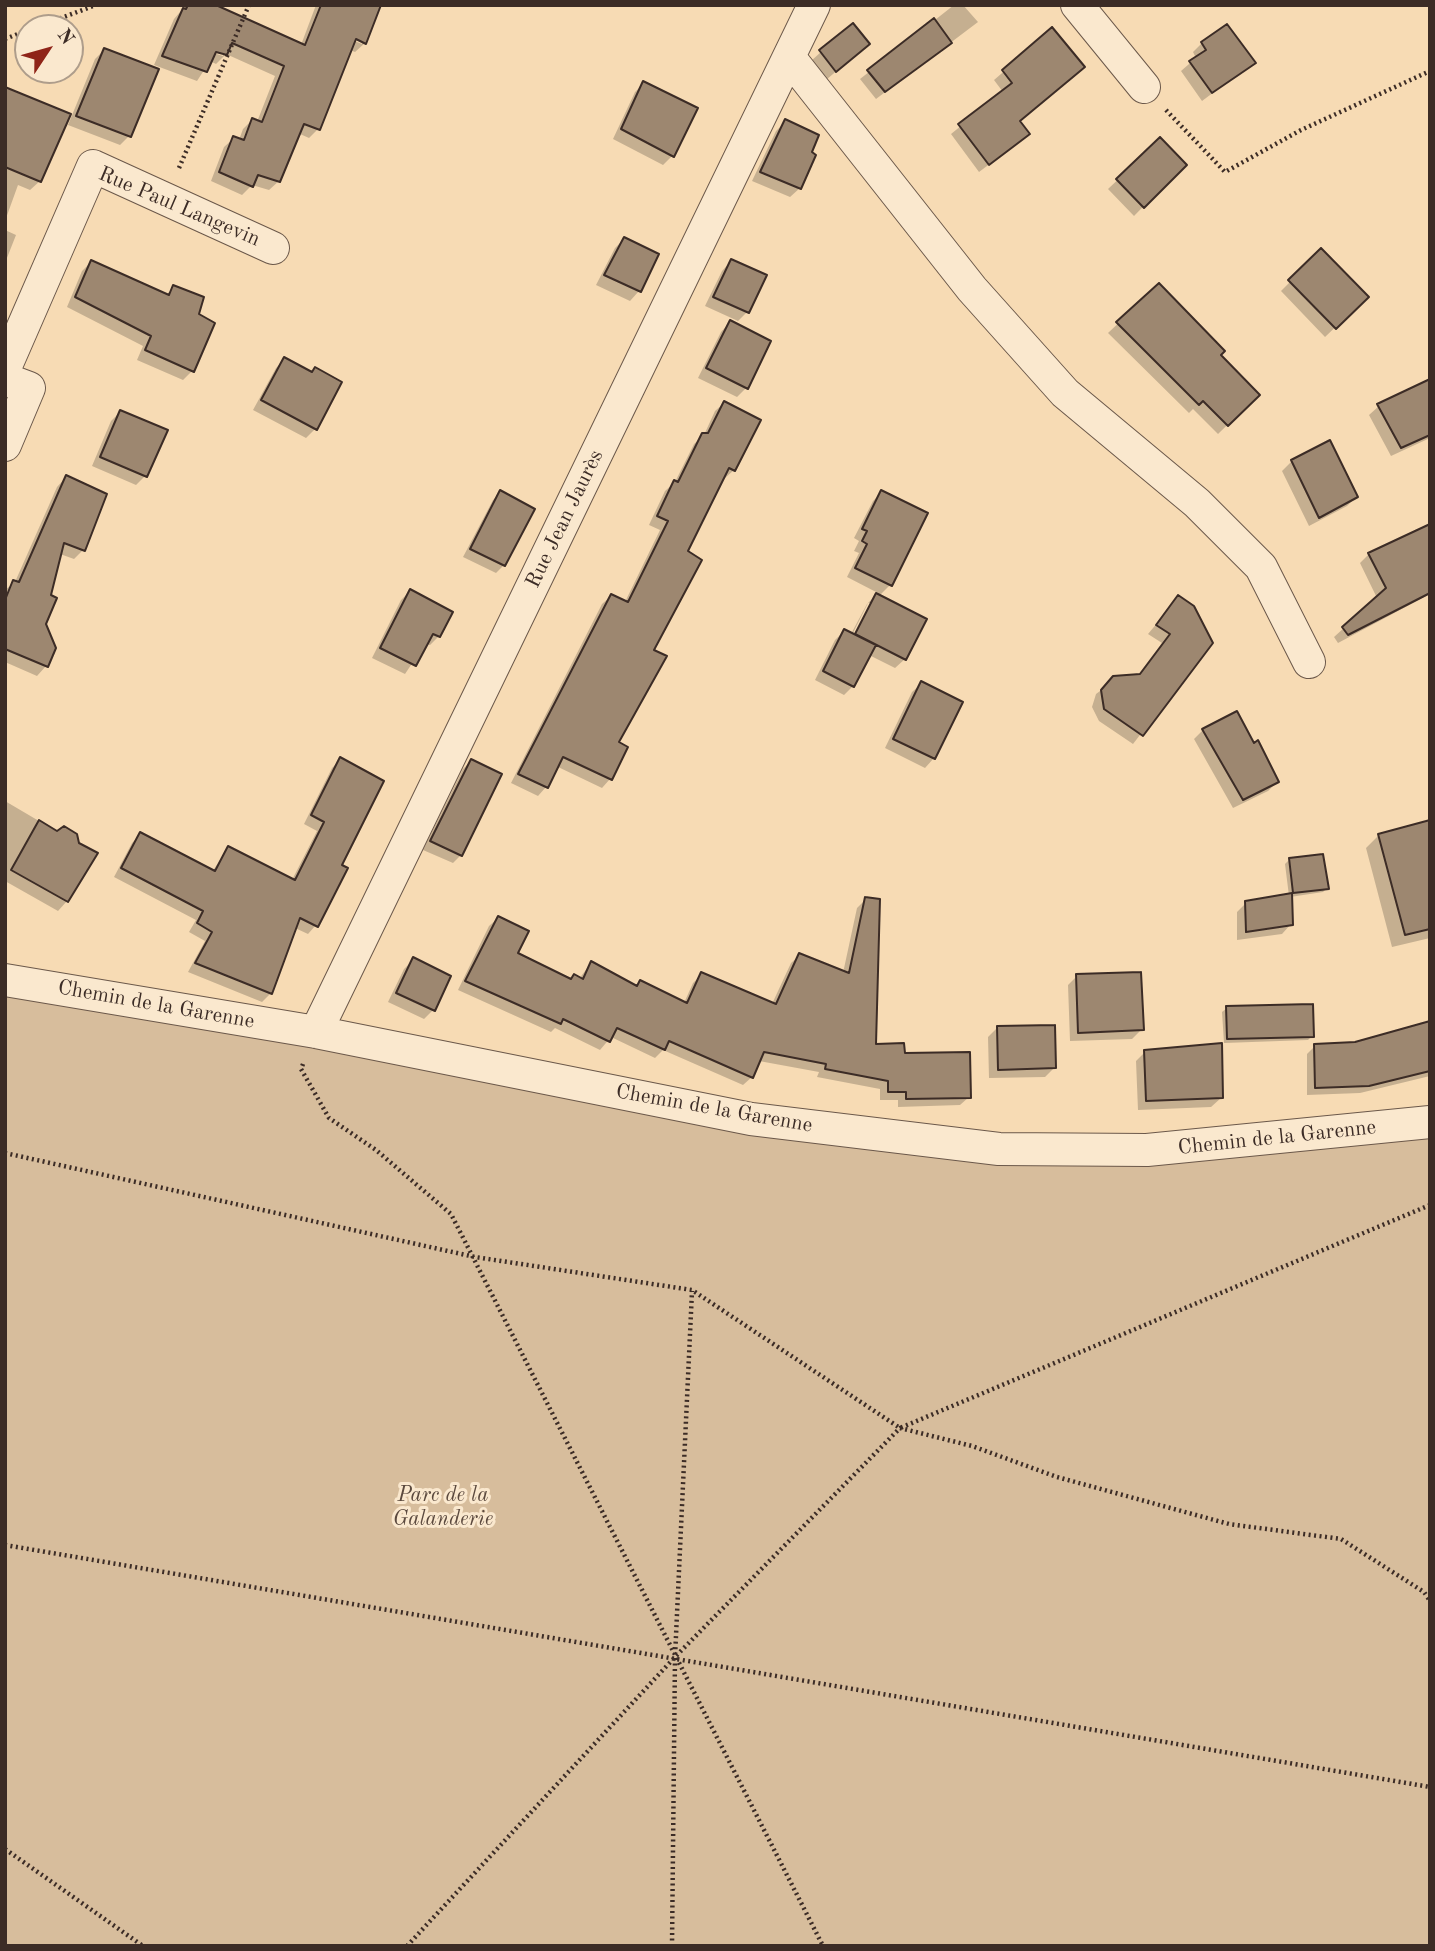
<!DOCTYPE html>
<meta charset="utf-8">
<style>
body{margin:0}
#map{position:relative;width:1435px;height:1951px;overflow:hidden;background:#f7dbb4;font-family:"Old Standard TT",serif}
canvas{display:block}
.frame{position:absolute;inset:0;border:7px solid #3c2c26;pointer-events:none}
.north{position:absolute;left:14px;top:14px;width:70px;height:70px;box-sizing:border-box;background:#fae8ce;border:2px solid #ae9d8b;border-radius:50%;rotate:54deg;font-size:19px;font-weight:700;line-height:28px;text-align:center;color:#3c2c26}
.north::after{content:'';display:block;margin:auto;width:24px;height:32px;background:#8f2418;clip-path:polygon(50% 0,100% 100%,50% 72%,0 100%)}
</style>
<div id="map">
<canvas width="1435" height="1951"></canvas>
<div class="frame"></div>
<div class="north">N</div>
</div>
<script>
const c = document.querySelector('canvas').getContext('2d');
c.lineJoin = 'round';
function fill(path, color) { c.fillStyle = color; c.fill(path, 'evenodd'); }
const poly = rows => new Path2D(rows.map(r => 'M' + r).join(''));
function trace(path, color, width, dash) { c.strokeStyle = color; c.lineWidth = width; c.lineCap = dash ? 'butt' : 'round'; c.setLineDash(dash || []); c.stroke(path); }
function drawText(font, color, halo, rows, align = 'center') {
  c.font = font + ' "Old Standard TT",serif'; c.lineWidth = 6; c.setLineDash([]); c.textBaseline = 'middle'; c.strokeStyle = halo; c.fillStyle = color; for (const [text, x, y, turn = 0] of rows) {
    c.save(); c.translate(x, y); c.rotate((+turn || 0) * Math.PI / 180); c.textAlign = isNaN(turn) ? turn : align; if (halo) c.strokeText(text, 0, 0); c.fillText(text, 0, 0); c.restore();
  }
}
fill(poly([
 [5,983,998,1152,1430,1131,1430,1946,5,1946]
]), '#d7bd9c');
fill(poly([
 [186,5,210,5,301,45,316,5,379,5,365,43,355,52,350,50,318,129,309,138,300,134,279,181,269,190,252,185,242,195,211,181,224,147,234,138,239,140,243,129,252,120,257,122,275,76,226,54,216,64,210,61,197,81,154,65,174,19],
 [349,34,362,40,362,44,347,38],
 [207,51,223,52,223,56],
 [954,5,963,5,978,22,876,99,860,79],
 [1052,30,1018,122,1019,142,979,172,951,134,1003,92,994,80],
 [1202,43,1253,63,1202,101,1181,71,1196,58,1193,52],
 [868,44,826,80,811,61,821,52],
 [104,50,129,136,120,145,68,125,95,59],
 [644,83,672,156,663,165,613,139,635,92],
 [5,89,40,181,30,190,18,185,5,221],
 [785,122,800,188,790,197,752,181,776,131],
 [1160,140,1184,165,1134,216,1108,189],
 [5,230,16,235,5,263],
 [624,239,657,255,639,291,630,301,596,285,615,248],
 [1321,251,1367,297,1325,337,1281,291],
 [731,261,747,312,738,321,705,306,722,271],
 [91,262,166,295,174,287,197,315,192,371,183,380,137,360,143,346,67,307,82,271],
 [1159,285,1218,355,1258,395,1218,434,1193,409,1189,413,1108,333],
 [730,322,746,388,737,397,698,378,721,332],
 [285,359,311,373,315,429,306,438,253,410,276,368],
 [1429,381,1430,438,1391,456,1369,415,1379,406],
 [724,403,734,470,725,478,722,477,685,552,616,743,610,779,602,788,556,766,546,787,538,796,511,783,602,604,611,596,625,602,660,530,649,525,665,491,675,482,694,444,704,435,715,411],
 [120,412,145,476,136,485,92,466,111,421],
 [1329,442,1356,497,1347,506,1309,526,1282,471,1292,461],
 [66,477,83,550,74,559,60,554,44,624,54,648,46,666,37,676,5,662,5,590,15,582,57,487],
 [882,492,890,585,879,596,905,659,895,668,869,655,853,686,844,695,815,680,835,640,844,631,851,634,867,604,878,593,847,577,859,553,854,551,859,541,854,538,873,501],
 [868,603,872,603,852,643,849,641],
 [500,493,504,565,496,573,463,557,493,500],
 [1369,554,1430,582,1430,594,1338,643,1334,637,1377,598,1360,563],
 [410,591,439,636,430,645,425,644,405,674,372,658,401,600],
 [1179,597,1211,643,1133,744,1099,721,1092,707,1096,694,1120,676,1138,675,1162,643,1148,634],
 [922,683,934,758,925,768,885,748,912,692],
 [1203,730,1277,782,1268,791,1233,808,1194,739],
 [340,760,340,865,316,925,308,934,295,928,271,993,262,1002,188,972,205,941,189,932,196,920,114,877,132,843,140,835,212,872,228,848,292,880,317,831,304,824,332,768],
 [471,761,461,855,453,863,423,850,463,769],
 [5,801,95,854,67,901,58,911,5,881],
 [1430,822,1430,938,1392,947,1366,848,1379,835],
 [1289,860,1327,888,1323,892,1290,897,1291,924,1282,934,1237,940,1237,912,1246,903,1289,896,1285,864],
 [866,899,874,1045,903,1054,969,1097,960,1105,898,1107,898,1100,880,1100,880,1089,817,1077,819,1072,759,1061,752,1077,743,1085,663,1050,655,1058,611,1037,600,1050,555,1028,551,1032,458,990,489,926,498,918,515,953,570,981,579,979,591,963,635,987,640,982,684,1003,693,983,702,974,772,1004,791,963,800,955,843,973,857,908],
 [413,960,433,1010,424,1019,388,1002,404,969],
 [1077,976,1142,1029,1132,1039,1070,1041,1068,985],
 [1227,1008,1312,1036,1308,1040,1224,1043,1222,1012],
 [997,1028,1054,1068,1045,1077,989,1078,988,1037],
 [1430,1035,1430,1076,1360,1093,1307,1095,1307,1054,1315,1046],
 [1145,1052,1221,1098,1211,1107,1138,1110,1136,1061]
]), '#0003');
const building = poly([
 [188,5,216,5,305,45,321,5,381,5,366,44,356,39,320,130,304,124,280,182,258,175,253,187,219,172,233,136,244,140,252,118,262,122,284,66,232,43,227,55,216,52,207,72,162,56,183,8,186,9,188,5],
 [934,18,952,43,885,92,867,70,934,18],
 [853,23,870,44,836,72,819,50,853,23],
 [1227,24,1256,63,1212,93,1189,61,1206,50,1201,42,1227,24],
 [1052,27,1085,67,1020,121,1030,134,989,165,958,124,1012,83,1002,70,1052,27],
 [104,48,159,69,131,137,76,116,104,48],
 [643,81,698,108,674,157,621,129,643,81],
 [5,87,71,114,41,182,5,167,5,87],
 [785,119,819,135,812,152,816,155,801,189,760,172,785,119],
 [1160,137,1187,165,1144,208,1116,179,1160,137],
 [624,237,659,254,641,292,604,275,624,237],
 [1321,248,1369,297,1336,329,1288,280,1321,248],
 [731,259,767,275,749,313,713,297,731,259],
 [91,260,169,295,173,285,204,297,199,314,215,323,194,372,145,350,151,336,75,297,91,260],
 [1159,283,1225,351,1221,355,1260,395,1228,426,1203,401,1199,405,1116,322,1159,283],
 [730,320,771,341,748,389,706,368,730,320],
 [284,357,312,372,315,367,342,382,317,430,261,400,284,357],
 [1430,379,1430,435,1401,448,1377,404,1430,379],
 [724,401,761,420,735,471,729,468,688,551,702,560,654,650,667,656,619,742,628,747,612,780,563,757,548,788,518,774,611,594,628,602,668,521,657,516,674,480,678,482,702,433,708,433,724,401],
 [120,410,168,430,147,477,100,457,120,410],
 [1330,440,1358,497,1319,518,1291,460,1330,440],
 [66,475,107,494,85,551,64,543,51,595,57,598,46,624,56,648,48,667,5,649,5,600,13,580,19,582,66,475],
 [500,490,535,509,505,566,470,549,500,490],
 [881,490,928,513,892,586,855,568,867,544,862,541,867,531,862,529,881,490],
 [1430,524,1430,593,1348,635,1342,627,1386,588,1368,553,1430,524],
 [410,589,453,612,440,637,433,634,416,666,380,648,410,589],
 [876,593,927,619,906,660,855,634,876,593],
 [1178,595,1194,606,1213,643,1143,736,1104,709,1101,690,1113,676,1140,674,1170,634,1156,625,1178,595],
 [844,629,876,645,854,687,823,671,844,629],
 [921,681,963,702,935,759,893,739,921,681],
 [1237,711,1254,743,1258,740,1279,782,1243,800,1202,729,1237,711],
 [340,757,384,781,342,865,348,868,318,927,300,918,272,994,195,963,212,932,197,923,203,911,121,868,140,832,215,871,228,846,295,880,324,822,311,815,340,757],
 [471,759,502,774,462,856,430,841,471,759],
 [39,820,57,831,64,826,77,834,79,843,98,853,68,902,11,870,39,820],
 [1430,820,1430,929,1405,935,1378,834,1430,820],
 [1323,854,1329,889,1293,893,1289,858,1323,854],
 [1292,893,1293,925,1246,932,1245,901,1292,893],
 [865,897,880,899,876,1044,904,1043,905,1053,970,1052,971,1098,906,1099,906,1092,888,1092,888,1081,825,1069,826,1064,764,1052,753,1078,669,1041,665,1050,617,1028,610,1042,563,1019,561,1024,465,981,498,916,529,931,518,953,571,979,574,974,583,979,591,961,637,986,640,980,687,1003,701,972,776,1004,799,953,849,973,865,897],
 [413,957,451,976,435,1011,396,993,413,957],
 [1141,972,1144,1030,1078,1033,1076,974,1141,972],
 [1313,1004,1314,1037,1227,1039,1226,1006,1313,1004],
 [1430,1021,1430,1071,1369,1086,1315,1088,1314,1044,1355,1042,1430,1021],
 [1055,1025,1056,1068,998,1070,997,1026,1055,1025],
 [1222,1043,1223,1098,1146,1101,1144,1050,1222,1043]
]);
fill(building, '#9d8770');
trace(building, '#3c2c26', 2);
const minor = poly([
 [1077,5,1144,87],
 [789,57,972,289,1065,393,1197,503,1261,567,1309,662],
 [5,368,93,166,273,248],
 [5,379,29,388,5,445],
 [5,980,316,1032,751,1119,999,1149,1147,1150,1430,1122],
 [316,1032,814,5]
]);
trace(minor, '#6b584a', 34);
trace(poly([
 [34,28,96,5],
 [5,39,28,30],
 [1166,110,1225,172,1301,130,1430,71],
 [179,168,249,5],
 [303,1064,301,1069,329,1118,376,1150,451,1214,823,1946],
 [5,1153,475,1257,692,1290,900,1428,1430,1205],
 [5,1545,1430,1787],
 [5,1849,143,1946],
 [407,1946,675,1657,900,1428,972,1446,1057,1477,1229,1524,1341,1539,1424,1592,1430,1601],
 [672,1946,675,1657,692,1291]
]), '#3c2c26', 4.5, [2, 3.5]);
trace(minor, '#fae8ce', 32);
drawText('21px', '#3c2c26', '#fae8ce', [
 ["Rue Paul Langevin",179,207,23],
 ["Rue Jean Jaurès",565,519,-64],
 ["Chemin de la Garenne",156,1005,10],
 ["Chemin de la Garenne",714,1109,10],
 ["Chemin de la Garenne",1277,1138,-6]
]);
drawText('italic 21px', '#5b493e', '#fae8ce', [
 ["Parc de la",443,1495],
 ["Galanderie",443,1519]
]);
</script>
